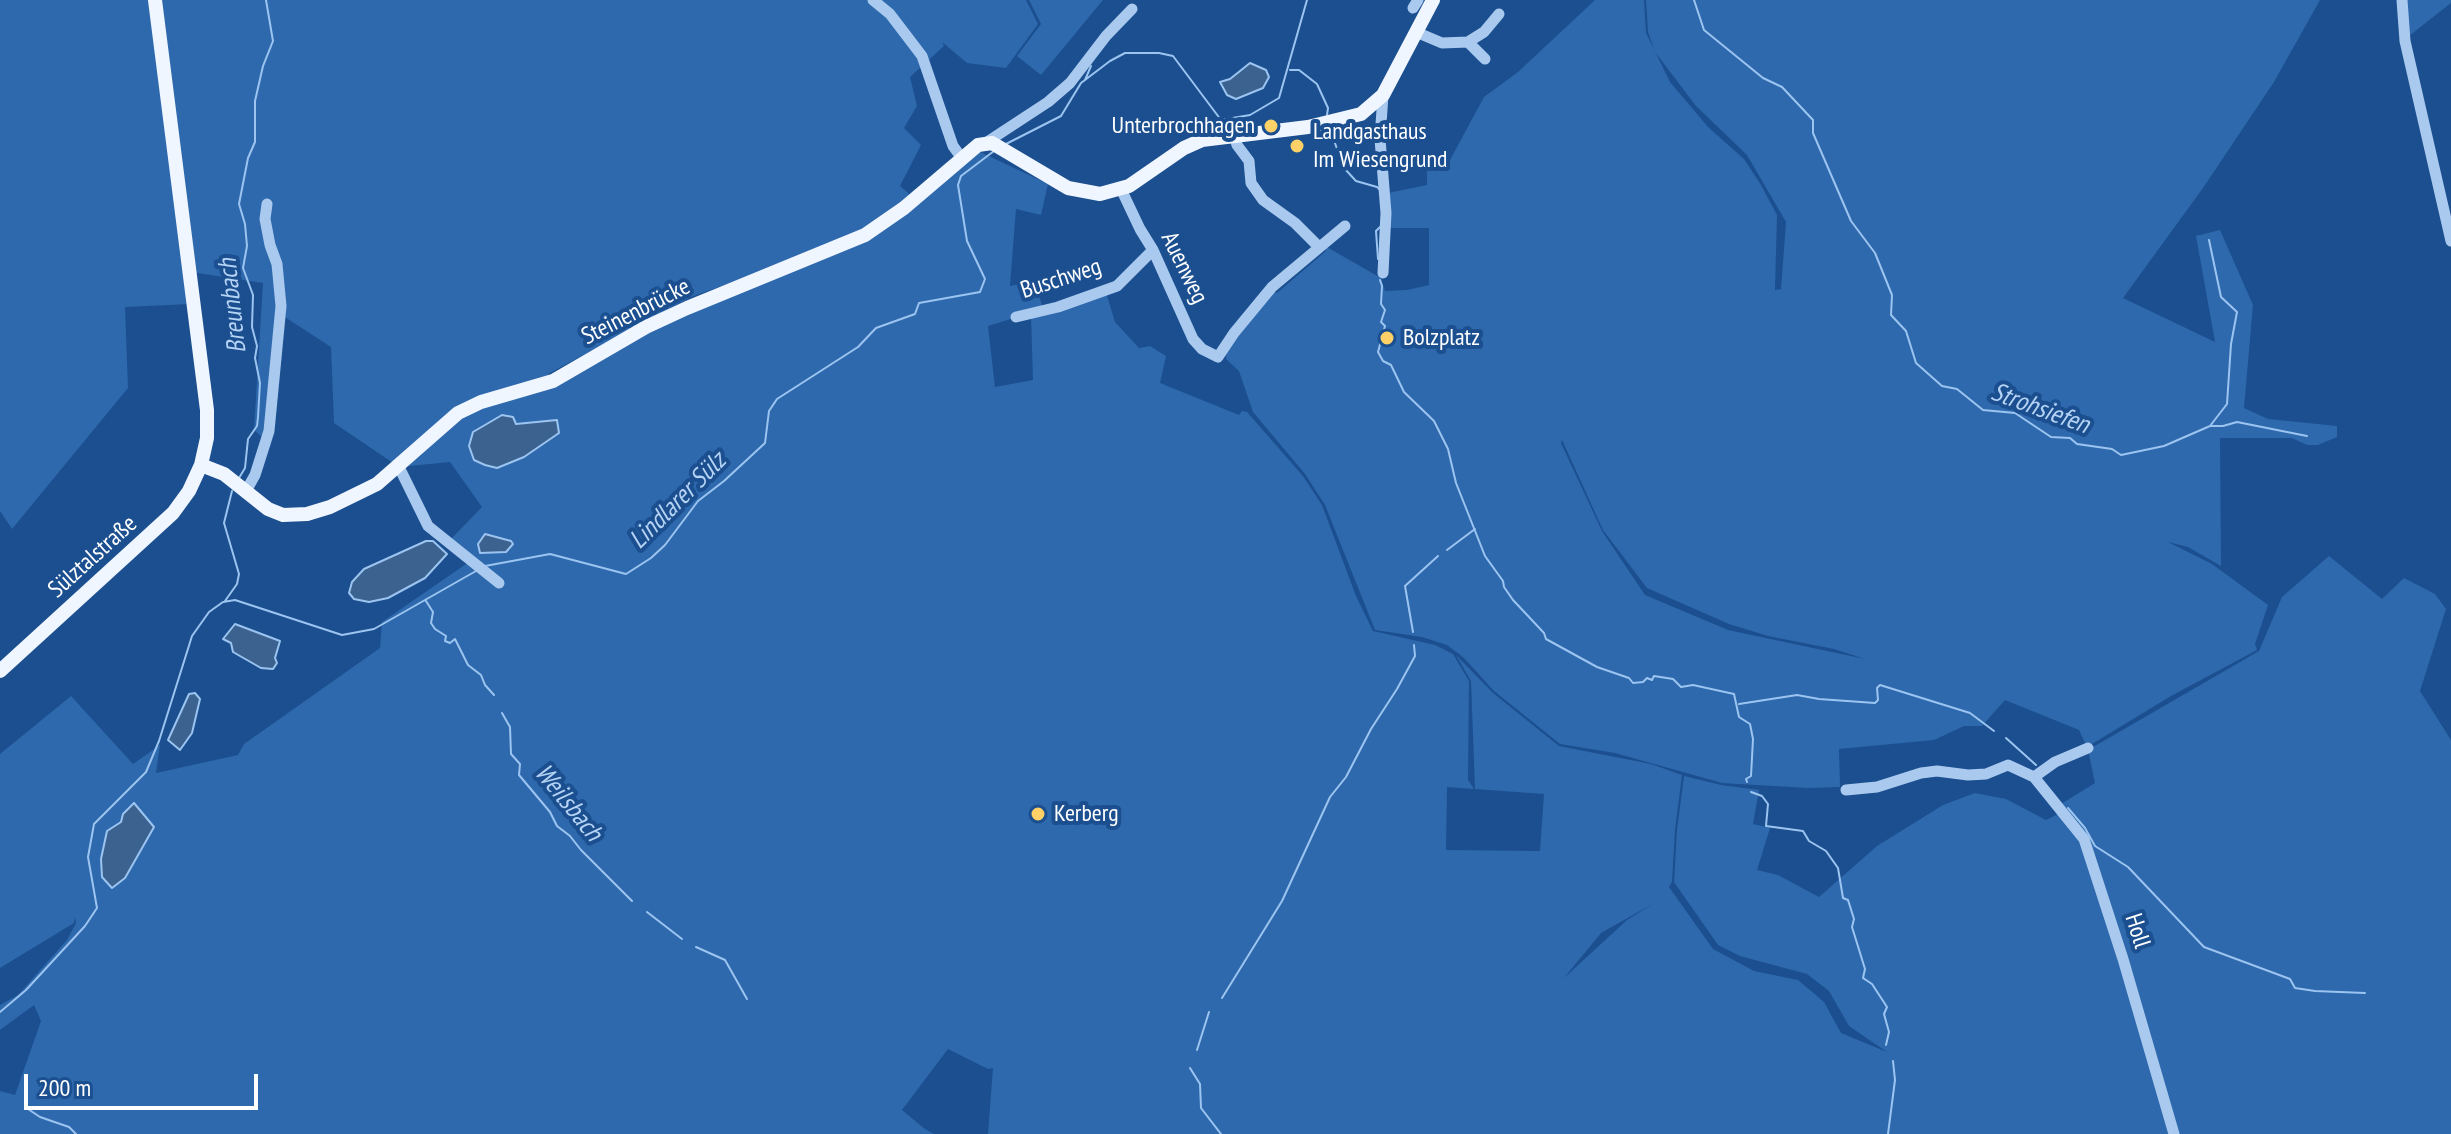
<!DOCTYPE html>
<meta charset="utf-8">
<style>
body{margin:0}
#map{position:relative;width:2451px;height:1134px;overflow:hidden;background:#1b4f8f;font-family:"PT Sans Narrow",sans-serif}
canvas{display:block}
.scale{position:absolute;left:24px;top:1074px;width:234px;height:36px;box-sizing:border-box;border:4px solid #fff;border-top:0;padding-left:10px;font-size:24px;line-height:28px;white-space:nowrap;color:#fff;-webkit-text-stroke:6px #1b4f8f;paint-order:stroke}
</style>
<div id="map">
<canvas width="2451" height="1134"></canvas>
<div class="scale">200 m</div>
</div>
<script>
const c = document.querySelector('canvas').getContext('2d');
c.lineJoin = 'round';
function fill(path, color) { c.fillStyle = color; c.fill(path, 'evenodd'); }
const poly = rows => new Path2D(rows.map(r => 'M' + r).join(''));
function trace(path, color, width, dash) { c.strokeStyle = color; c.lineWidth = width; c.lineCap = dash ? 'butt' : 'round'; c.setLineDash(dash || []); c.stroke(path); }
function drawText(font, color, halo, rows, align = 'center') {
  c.font = font + ' "PT Sans Narrow",sans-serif'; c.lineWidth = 8; c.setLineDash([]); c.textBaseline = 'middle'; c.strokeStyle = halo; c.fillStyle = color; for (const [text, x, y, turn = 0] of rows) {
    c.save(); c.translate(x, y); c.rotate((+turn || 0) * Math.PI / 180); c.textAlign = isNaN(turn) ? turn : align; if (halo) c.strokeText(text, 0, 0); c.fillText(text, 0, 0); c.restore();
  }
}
fill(poly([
 [0,0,149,0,191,304,125,307,128,388,12,529,0,511],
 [159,0,1026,0,1038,24,1006,68,967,63,942,42,944,46,910,77,917,106,904,128,921,145,900,186,914,198,978,151,1048,184,1041,215,1016,209,1010,286,1035,281,1043,309,988,326,995,387,1033,380,1031,315,1106,292,1115,322,1139,348,1150,346,1166,356,1160,383,1239,415,1242,411,1247,412,1303,476,1322,505,1356,596,1373,631,1435,645,1453,654,1469,681,1468,780,1474,789,1447,787,1446,850,1540,851,1544,794,1475,789,1471,681,1456,655,1493,693,1559,746,1651,764,1682,775,1675,830,1672,882,1669,887,1713,949,1754,971,1798,980,1824,1002,1841,1033,1887,1052,1849,1026,1829,991,1807,974,1740,956,1718,945,1674,882,1677,830,1684,776,1721,785,1759,790,1753,824,1770,828,1757,870,1778,875,1819,897,1877,846,1943,805,1975,793,2006,799,2046,820,2062,812,2083,848,2132,993,2169,1134,988,1134,993,1068,988,1069,948,1049,902,1110,925,1129,934,1134,0,1134,0,1091,15,1095,41,1021,34,1005,0,1030,0,1005,18,995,67,940,76,923,75,917,74,923,0,968,0,754,71,696,133,764,160,745,156,773,238,755,244,744,380,648,382,622,469,562,449,541,482,507,450,462,399,467,334,423,331,347,277,312,263,438,254,430,263,283,191,272],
 [847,241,646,327,553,380,548,374,691,297],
 [1656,902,1627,920,1564,978,1601,933],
 [1029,0,1103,0,1041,75,1017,56,1041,24],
 [1595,0,1644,0,1646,33,1670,82,1708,127,1744,159,1761,185,1777,215,1775,290,1781,289,1786,222,1747,155,1696,106,1655,52,1648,32,1646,0,2320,0,2274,82,2203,188,2123,298,2215,342,2196,236,2220,230,2253,305,2244,408,2268,419,2337,426,2337,437,2318,445,2307,445,2292,438,2220,438,2221,566,2188,547,2168,542,2212,564,2268,605,2255,644,2257,650,2171,696,2087,747,2079,730,2005,700,1982,726,1964,726,1934,740,1839,749,1840,787,1808,788,1722,783,1615,753,1560,744,1494,691,1464,658,1447,645,1422,637,1375,630,1325,505,1305,474,1253,412,1239,371,1226,359,1227,349,1273,290,1277,293,1326,251,1325,246,1381,278,1385,291,1407,290,1429,285,1429,228,1388,228,1388,193,1427,185,1427,157,1450,160,1484,97,1518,72],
 [1562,440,1603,530,1647,588,1729,624,1768,636,1834,649,1865,659,1728,630,1645,595,1602,531,1561,443],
 [2406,0,2451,0,2451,3,2409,36],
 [2329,556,2382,599,2404,578,2435,594,2446,609,2420,691,2451,740,2451,1134,2177,1134,2088,838,2061,804,2095,783,2088,750,2259,651,2282,597]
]), '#2e69ad');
const water = poly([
 [1250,63,1266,70,1269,77,1263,88,1236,99,1227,95,1220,82,1230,79,1250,63],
 [502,415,513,417,516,424,557,420,559,433,524,457,497,468,485,465,474,460,469,446,473,432,502,415],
 [485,534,511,541,513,544,506,552,480,553,478,544,485,534],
 [426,541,433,541,447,554,425,578,388,598,369,602,354,599,349,593,352,582,364,569,426,541],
 [235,624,280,641,275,658,277,663,273,669,261,668,233,652,231,643,223,639,235,624],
 [195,693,200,699,192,733,180,750,168,740,189,694,195,693],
 [134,803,154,827,125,878,112,888,102,877,101,859,107,831,121,822,123,814,134,803]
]);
fill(water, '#3c6290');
trace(water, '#9cc4f0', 2);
trace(poly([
 [1694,0,1704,30,1763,78,1782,87,1813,120,1813,133,1851,221,1875,253,1892,295,1891,315,1906,331,1916,363,1942,386,1957,389,1983,410,2015,413,2051,437,2070,438,2077,444,2112,449,2121,455,2164,446,2210,426,2227,404,2231,344,2237,312,2221,297,2209,240],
 [1290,70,1299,70,1317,84,1328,108,1327,115],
 [1085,80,1091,66],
 [1332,135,1344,168,1356,181,1377,187,1380,190],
 [1006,144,1061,116,1081,83,1110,61,1125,53,1159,53,1173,56,1221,120,1250,115,1279,98,1307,0],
 [1378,259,1376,231,1380,227],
 [1380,280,1382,286,1381,304,1385,310,1381,322,1385,326,1378,352,1383,361,1391,365,1404,392,1434,421,1448,449,1456,483,1485,556,1503,581,1504,587,1513,600,1544,633,1546,639,1597,667,1629,678,1633,683,1643,682,1647,678,1652,680,1654,676,1673,679,1681,687,1693,685,1734,694,1739,717,1750,724,1753,739,1751,776,1746,779,1747,782],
 [2210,426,2223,426,2237,422,2307,436],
 [239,478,245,468,248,439,257,426,258,417,260,383,255,358,257,346,252,327,253,295,243,268,247,246,245,224,239,204,248,158,255,142,255,101,263,66,273,41,266,0],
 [1447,550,1475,529],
 [485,566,550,554,626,574,651,558,665,545,698,501,724,481,765,443,769,411,777,399,858,347,876,328,915,314,919,303,980,292,985,279,967,241,958,185,961,176,994,151],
 [225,601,237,584,239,574,224,523,232,491],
 [426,601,433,612,431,623,435,629,446,636,445,641,450,643,455,639,468,665,481,675,485,685,494,695],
 [1413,632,1405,586,1438,556],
 [1739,704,1797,695,1819,699,1875,703,1878,700,1877,688,1880,685,1970,713,1994,731],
 [502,713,510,727,511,754,520,764,519,775,550,812,557,826,570,836,581,850,632,901],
 [2006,738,2036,765],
 [1751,792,1762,796,1768,804,1766,826,1803,831,1809,841,1826,851,1838,868,1843,898,1848,900,1854,919,1852,927,1865,969,1863,978,1872,984,1887,1007,1884,1014,1889,1032,1886,1045],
 [2068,808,2085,828,2095,846,2128,867,2204,947,2290,979,2295,988,2315,991,2365,993],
 [647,912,682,939],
 [696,947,725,960,747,999],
 [1222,998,1282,901,1330,797,1346,777,1371,729,1397,689,1415,656,1414,645],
 [0,1012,26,990,85,926,97,908,88,857,94,824,146,772,159,741,192,636,209,612,223,602,235,600,342,635,374,629,476,571],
 [1197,1050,1209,1012],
 [1190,1068,1200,1084,1201,1108,1221,1134],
 [25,1107,40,1117,69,1127,76,1134],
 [1888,1134,1895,1080,1893,1061]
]), '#9cc4f0', 2);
trace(poly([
 [873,0,890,14,922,56,953,146,961,157],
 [2402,0,2405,41,2451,241],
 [1413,8,1418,0],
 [1416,32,1442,43,1468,42,1485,59],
 [1468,42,1484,32,1499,14],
 [1234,135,1237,145,1249,161,1251,183,1263,200,1295,223,1319,247],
 [987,142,1048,102,1070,83,1106,36,1132,9],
 [1121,189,1140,229,1153,250,1193,339,1202,349,1218,357,1234,333,1272,287,1345,226],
 [1383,273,1386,213,1380,139,1383,95],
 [1016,317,1058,307,1117,286,1153,250],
 [399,467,428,526,499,583],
 [246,491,255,475,269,431,281,306,277,264,270,245,265,219,267,204],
 [2034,777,2055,762,2088,748],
 [1846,790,1877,787,1921,773,1937,771,1968,775,1986,774,2008,765,2034,777,2084,839,2123,959,2174,1134]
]), '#a9c9ee', 11);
trace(poly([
 [201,465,224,474,268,509,283,515,307,514,330,507,377,484,458,413,481,402,553,381,646,327,687,308,865,235,904,208,978,145,992,143,1068,188,1100,194,1129,186,1184,148,1202,140,1308,127,1361,114,1383,95,1433,0],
 [0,671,173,513,189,491,201,465,207,438,207,410,155,0]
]), '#f0f6ff', 14);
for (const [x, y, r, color] of [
 [1271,126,8,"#ffd166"],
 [1297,146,8,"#ffd166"],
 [1387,338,8,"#ffd166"],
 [1038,814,8,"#ffd166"]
]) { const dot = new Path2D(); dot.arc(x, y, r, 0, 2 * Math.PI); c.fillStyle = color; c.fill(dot); trace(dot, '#1b4f8f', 3); }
drawText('24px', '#fff', '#1b4f8f', [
 ["Unterbrochhagen",1255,126,"right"],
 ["Landgasthaus",1313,132],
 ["Im Wiesengrund",1313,160],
 ["Bolzplatz",1403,338],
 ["Kerberg",1054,814]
], 'left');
drawText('24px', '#fff', '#1b4f8f', [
 ["Auenweg",1184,268,64],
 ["Buschweg",1061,279,-18],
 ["Steinenbrücke",636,312,-27],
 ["Sülztalstraße",93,557,-42],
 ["Holl",2137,931,72]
]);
drawText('italic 26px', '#b5d3f5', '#1b4f8f', [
 ["Breunbach",233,306,-96],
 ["Strohsiefen",2040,409,20],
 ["Lindlarer Sülz",678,501,-45],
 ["Weilsbach",568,803,51]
]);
</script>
